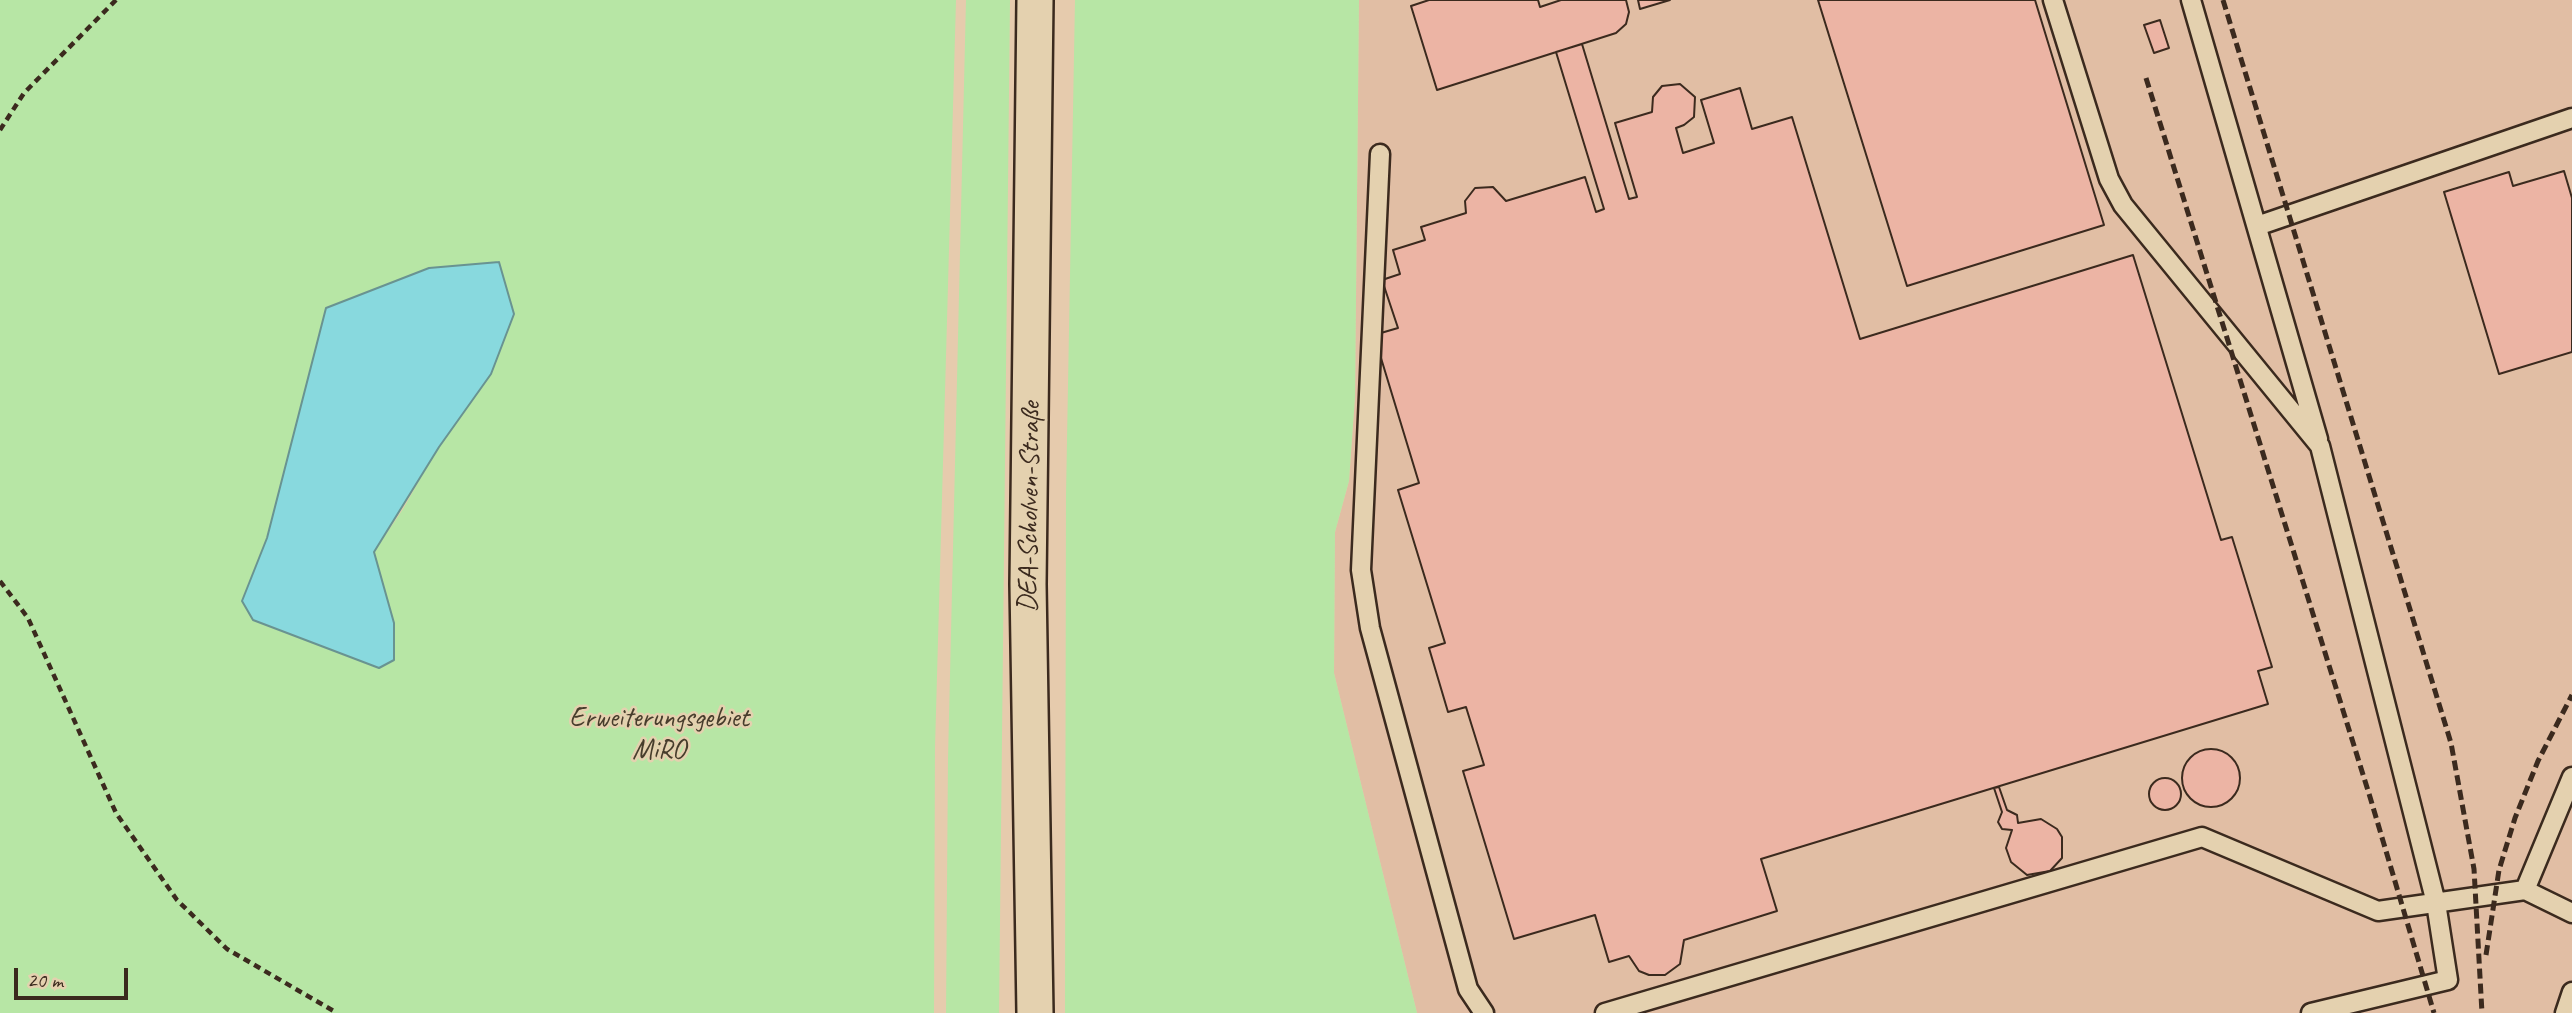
<!DOCTYPE html>
<meta charset="utf-8">
<style>
body{margin:0}
#map{position:relative;width:2572px;height:1013px;overflow:hidden;background:#e6cbad;font-family:Caveat,sans-serif}
canvas{display:block}
.scale{position:absolute;left:14px;top:968px;width:114px;height:32px;box-sizing:border-box;border:4px solid #3b2a1e;border-top:0;padding-left:9px;font-size:21px;line-height:24px;white-space:nowrap;color:#3b2a1e;-webkit-text-stroke:5px #e4d1af;paint-order:stroke}
</style>
<div id="map">
<canvas width="2572" height="1013"></canvas>
<div class="scale">20 m</div>
</div>
<script>
const c = document.querySelector('canvas').getContext('2d');
c.lineJoin = 'round';
function fill(path, color) { c.fillStyle = color; c.fill(path, 'evenodd'); }
const poly = rows => new Path2D(rows.map(r => 'M' + r).join(''));
function trace(path, color, width, dash) { c.strokeStyle = color; c.lineWidth = width; c.lineCap = dash ? 'butt' : 'round'; c.setLineDash(dash || []); c.stroke(path); }
function drawText(font, color, halo, rows, align = 'center') {
  c.font = font + ' Caveat,sans-serif'; c.lineWidth = 5; c.setLineDash([]); c.textBaseline = 'middle'; c.strokeStyle = halo; c.fillStyle = color; for (const [text, x, y, turn = 0] of rows) {
    c.save(); c.translate(x, y); c.rotate((+turn || 0) * Math.PI / 180); c.textAlign = isNaN(turn) ? turn : align; if (halo) c.strokeText(text, 0, 0); c.fillText(text, 0, 0); c.restore();
  }
}
fill(poly([
 [1359,0,2572,0,2572,1013,1417,1013,1334,673,1335,532,1349,481,1355,397]
]), '#e1bea4');
fill(poly([
 [0,0,956,0,935,747,934,1013,0,1013],
 [499,262,514,314,403,509,374,552,394,623,242,601,267,538],
 [966,0,1010,0,999,1013,946,1013,948,759],
 [1075,0,1359,0,1355,397,1349,481,1335,532,1334,673,1417,1013,1065,1013,1066,495]
]), '#b7e6a5');
const water = poly([
 [499,262,514,314,491,374,439,447,374,552,394,623,394,660,379,668,253,620,242,601,267,538,326,308,429,268,499,262]
]);
fill(water, '#88d9de');
trace(water, '#699391', 2);
const building = poly([
 [1429,0,1538,0,1540,7,1561,0,1626,0,1629,12,1626,24,1616,33,1437,90,1411,6,1429,0],
 [1638,0,1670,0,1640,9,1638,0],
 [1818,0,2035,0,2104,225,1907,286,1818,0],
 [2160,20,2169,48,2154,53,2144,25,2160,20],
 [1582,44,1629,199,1637,197,1615,123,1652,112,1653,97,1662,86,1680,84,1695,97,1694,117,1684,125,1676,128,1683,153,1714,143,1701,100,1740,88,1752,129,1792,117,1860,339,2133,255,2221,540,2232,537,2272,667,2258,671,2268,704,1761,859,1777,911,1684,940,1680,964,1665,975,1649,975,1639,971,1629,956,1609,962,1595,915,1514,939,1463,771,1484,765,1466,707,1448,712,1429,648,1445,643,1398,490,1419,483,1374,335,1398,328,1382,280,1400,274,1393,250,1425,240,1421,227,1466,213,1465,201,1475,188,1493,187,1506,201,1585,177,1596,212,1604,209,1556,52,1582,44],
 [2564,171,2572,198,2572,352,2499,374,2444,192,2509,172,2513,186,2564,171],
 '2182 778a29 29 0 1 1 58 0a29 29 0 1 1-58 0Z',
 '2149 794a16 16 0 1 1 32 0a16 16 0 1 1-32 0Z',
 [1999,787,2007,810,2017,815,2018,823,2041,819,2057,829,2062,837,2062,858,2050,871,2027,875,2011,862,2006,848,2012,830,2002,829,1998,822,2002,812,1994,788,1999,787]
]);
fill(building, '#ecb4a4');
trace(building, '#3b2a1e', 2);
const service = poly([
 [2053,0,2109,179,2123,205,2320,446,2436,903,2448,980,2311,1013],
 [2191,0,2318,439],
 [1380,154,1361,570,1370,628,1468,989,1484,1013],
 [2257,226,2572,118],
 [2525,890,2572,913],
 [1605,1013,2202,837,2378,911,2525,890,2572,777],
 [2565,1013,2572,992]
]);
const minor = poly([
 [1035,1013,1028,584,1035,0]
]);
trace(service, '#3b2a1e', 23);
trace(minor, '#3b2a1e', 40);
trace(poly([
 [0,130,24,93,116,0],
 [0,581,28,618,116,813,177,900,227,949,337,1013]
]), '#3b2a1e', 4.5, [7, 5]);
trace(service, '#e4d1af', 18);
trace(minor, '#e4d1af', 35);
trace(poly([
 [2223,0,2451,743,2474,869,2482,1013],
 [2146,78,2370,797,2434,1013],
 [2486,955,2499,870,2515,818,2538,761,2572,695]
]), '#3b2a1e', 5, [10, 5]);
drawText('28px', '#3b2a1e', '#e4d1af', [
 ["DEA-Scholven-Straße",1030,507,-89]
]);
drawText('28px', '#473d2c', '#e4d1af', [
 ["Erweiterungsgebiet",659,719],
 ["MiRO",659,751]
]);
</script>
